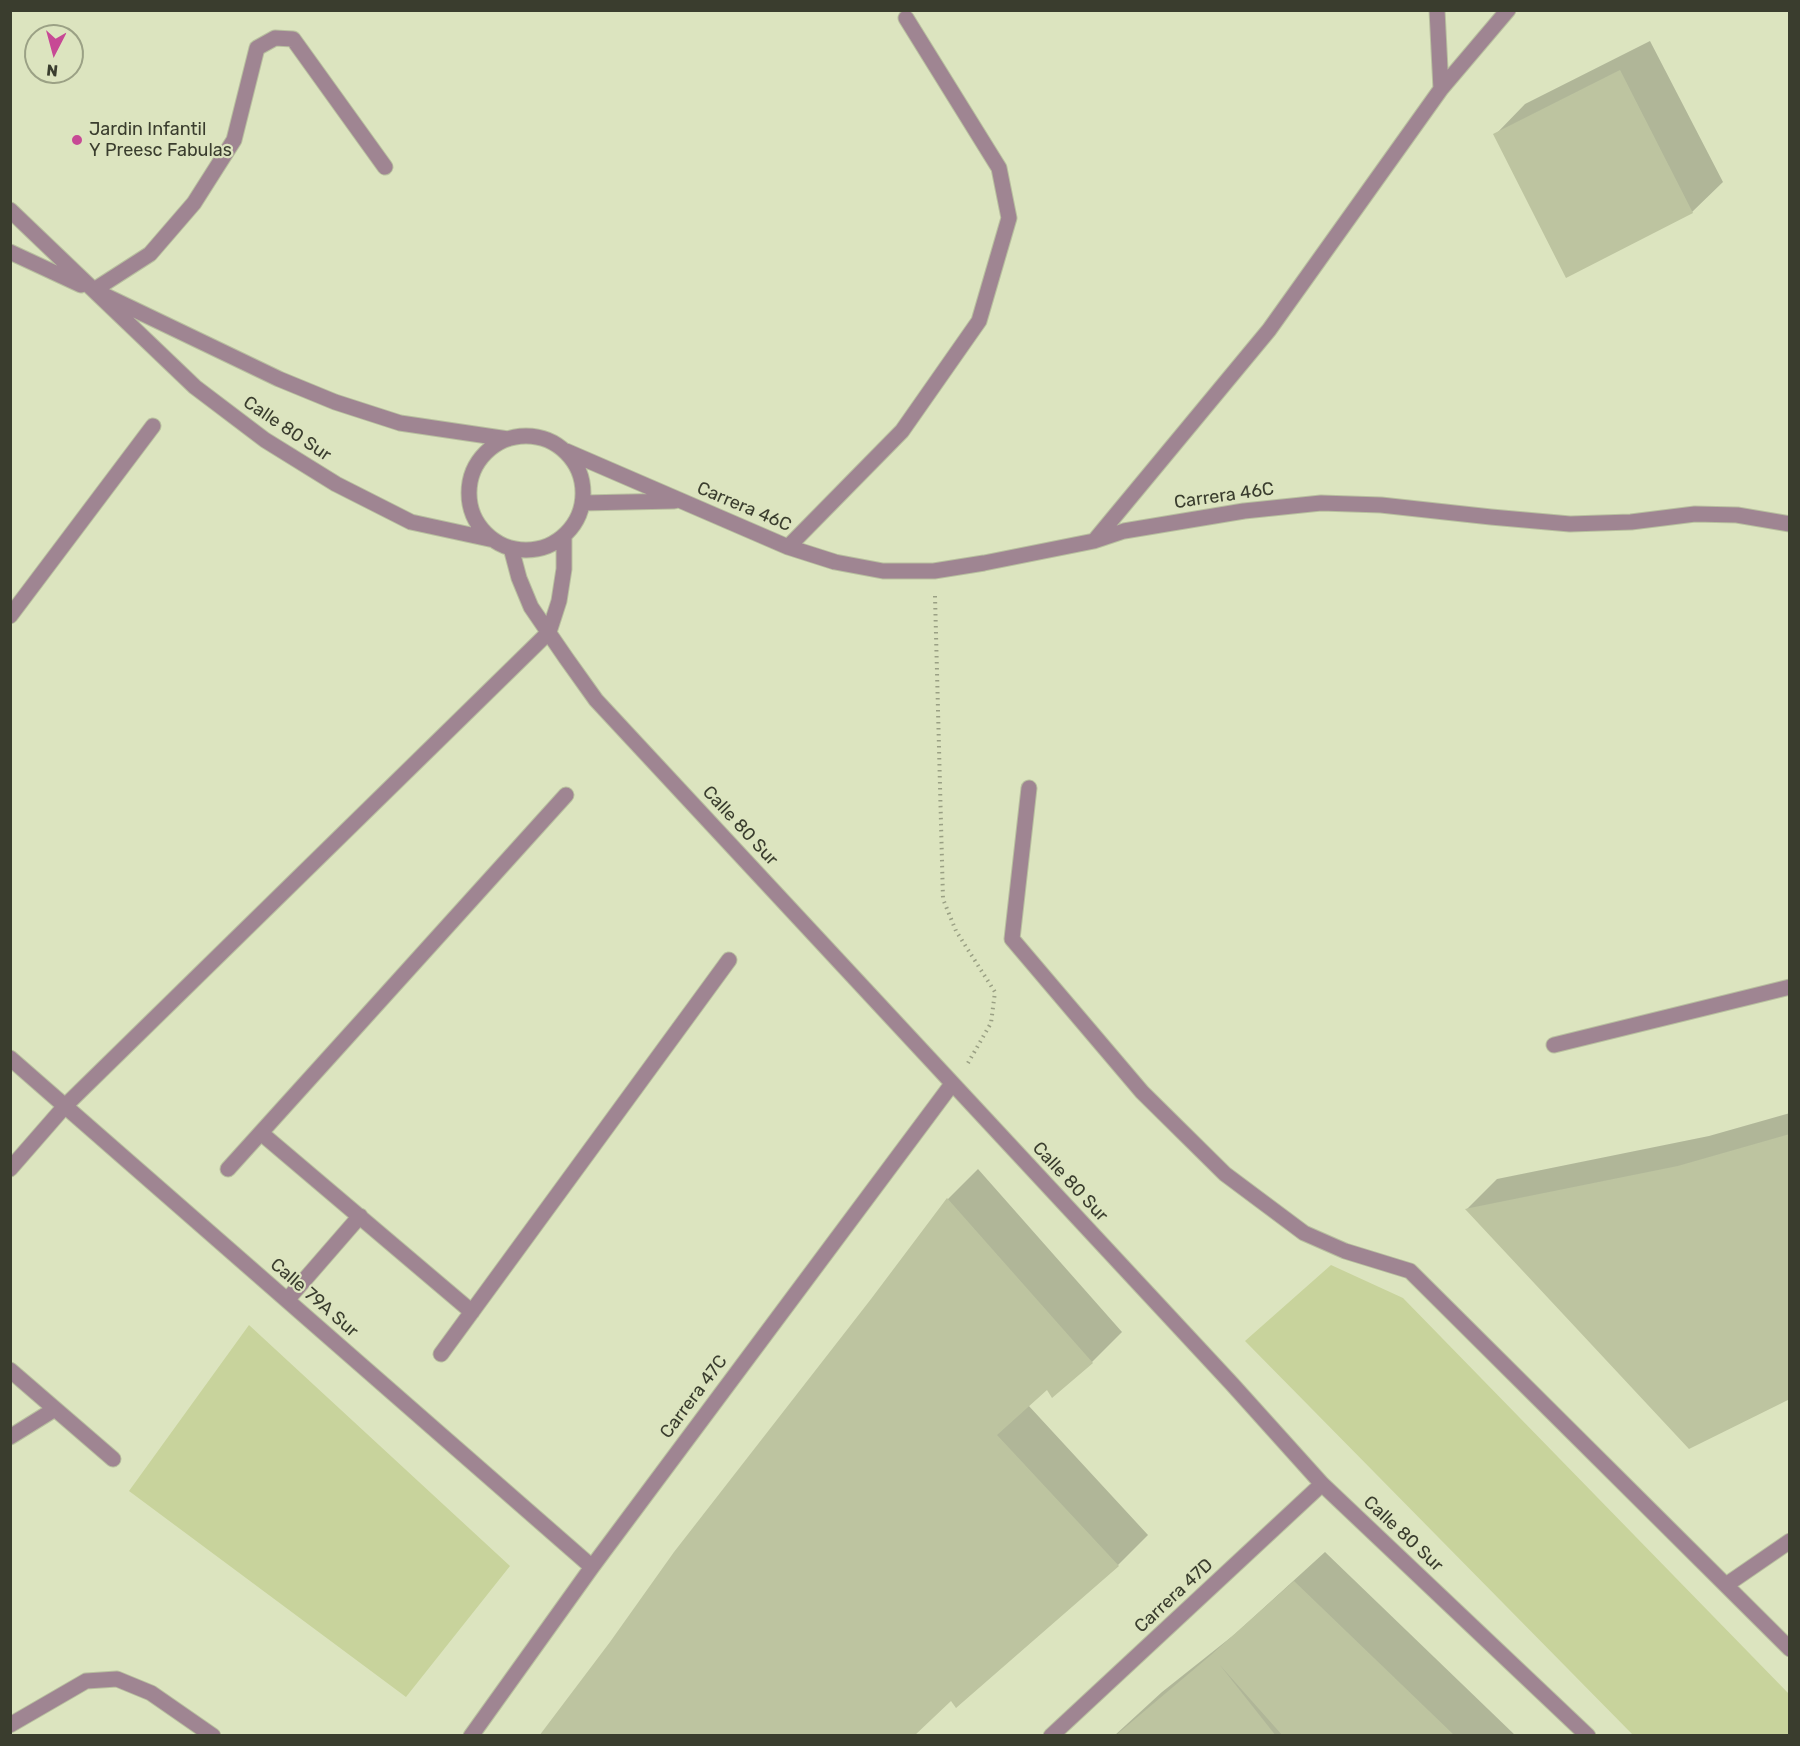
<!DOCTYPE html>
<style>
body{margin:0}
#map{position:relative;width:1800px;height:1746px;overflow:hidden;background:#dce4bf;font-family:Rubik,sans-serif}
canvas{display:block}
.frame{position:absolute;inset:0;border:12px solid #3a3d2e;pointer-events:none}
.north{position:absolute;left:24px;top:24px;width:60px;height:60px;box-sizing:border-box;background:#dce4bf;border:2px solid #9ba185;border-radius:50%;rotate:186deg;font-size:16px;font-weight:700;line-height:24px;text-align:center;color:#3a3d2e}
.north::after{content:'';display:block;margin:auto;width:21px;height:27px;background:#c74995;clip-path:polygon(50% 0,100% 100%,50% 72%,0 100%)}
</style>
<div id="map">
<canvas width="1800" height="1746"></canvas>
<div class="frame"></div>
<div class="north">N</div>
</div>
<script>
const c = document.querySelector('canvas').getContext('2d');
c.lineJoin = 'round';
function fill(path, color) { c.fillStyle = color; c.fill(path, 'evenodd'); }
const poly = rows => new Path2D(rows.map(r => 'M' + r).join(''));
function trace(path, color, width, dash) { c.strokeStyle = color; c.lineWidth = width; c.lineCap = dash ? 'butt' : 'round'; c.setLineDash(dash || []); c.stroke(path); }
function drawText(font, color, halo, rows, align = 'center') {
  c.font = font + ' Rubik,sans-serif'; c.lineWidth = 4.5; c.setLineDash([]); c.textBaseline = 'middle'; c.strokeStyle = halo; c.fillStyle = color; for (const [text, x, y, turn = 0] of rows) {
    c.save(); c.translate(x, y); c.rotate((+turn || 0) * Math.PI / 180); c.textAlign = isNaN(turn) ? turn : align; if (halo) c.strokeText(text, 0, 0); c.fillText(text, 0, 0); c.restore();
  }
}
fill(poly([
 [1331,1265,1403,1298,1789,1694,1789,1735,1633,1735,1245,1341],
 [249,1325,510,1566,406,1697,129,1491]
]), '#c8d39c');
fill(poly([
 [1650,41,1723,182,1692,212,1495,135,1525,104],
 [1790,1113,1790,1397,1467,1209,1497,1179,1709,1136],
 [978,1169,1122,1332,1092,1362,1047,1387,1028,1405,1148,1535,1118,1565,951,1699,873,1300,948,1199],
 [1325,1552,1516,1736,1114,1736,1162,1692,1235,1634]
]), '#0003');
fill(poly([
 [1620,70,1693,213,1566,278,1493,134],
 [1790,1134,1790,1399,1689,1449,1465,1209,1678,1166],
 [947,1198,1093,1363,1052,1398,1047,1390,997,1435,1119,1566,956,1708,951,1701,914,1736,539,1736,610,1642,674,1552,871,1299],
 [1294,1581,1455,1736,1283,1736,1219,1664,1276,1736,1115,1736,1211,1655]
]), '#bdc4a0');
const minor = poly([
 [1437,10,1441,89],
 [10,210,195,387,265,440,336,484,411,522,494,540],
 [10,252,81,285],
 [94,290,150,254,194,203,234,140,257,48,275,38,293,39,385,167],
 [106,296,279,379,335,402,400,423,508,439],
 '469 493a57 57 0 1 1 114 0a57 57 0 1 1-114 0Z',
 [566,451,788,547,835,562,883,571,934,571,984,563,1094,541,1124,531,1244,511,1321,503,1381,505,1491,517,1570,524,1631,522,1695,514,1737,515,1790,524],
 [583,503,674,501],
 [1095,540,1269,330,1441,89,1508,10],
 [788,547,902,431,979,321,1009,218,999,168,906,18],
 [511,548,519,578,531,607,566,658,596,700,1232,1384,1322,1484,1588,1736],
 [10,616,153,426],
 [1029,788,1012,939,1142,1092,1225,1174,1304,1233,1345,1251,1410,1271,1790,1649],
 [1554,1045,1790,987],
 [10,1058,592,1567],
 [261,1133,472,1312],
 [10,1169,65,1106,549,632,559,601,564,569,564,536],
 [228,1169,566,795],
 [287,1300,360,1216],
 [441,1354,729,960],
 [10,1370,113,1459],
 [10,1437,55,1409],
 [1726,1585,1790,1541],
 [10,1725,86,1681,117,1679,151,1693,213,1736],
 [471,1736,592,1567,952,1084],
 [1051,1736,1322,1484]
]);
trace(minor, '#b8bf9f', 17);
trace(poly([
 [935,596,943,899,956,931,995,992,991,1023,968,1063]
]), '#9aa084', 4, [1.5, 4.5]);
trace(minor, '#9f8592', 15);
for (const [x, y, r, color] of [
 [77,140,6,"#c74995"]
]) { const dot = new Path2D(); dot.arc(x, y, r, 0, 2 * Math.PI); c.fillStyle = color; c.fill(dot); trace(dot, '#dce4bf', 2); }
drawText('18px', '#3a3d2e', '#dce4bf', [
 ["Jardin Infantil",89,130],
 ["Y Preesc Fabulas",89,151]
], 'left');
drawText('18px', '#3a3d2e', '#dce4bf', [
 ["Calle 80 Sur",287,429,34],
 ["Carrera 46C",1224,496,-8],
 ["Carrera 46C",744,507,23],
 ["Calle 80 Sur",740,826,47],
 ["Calle 80 Sur",1070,1182,47],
 ["Calle 79A Sur",314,1298,41],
 ["Carrera 47C",694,1397,-53],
 ["Calle 80 Sur",1403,1534,43],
 ["Carrera 47D",1174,1596,-43]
]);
</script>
